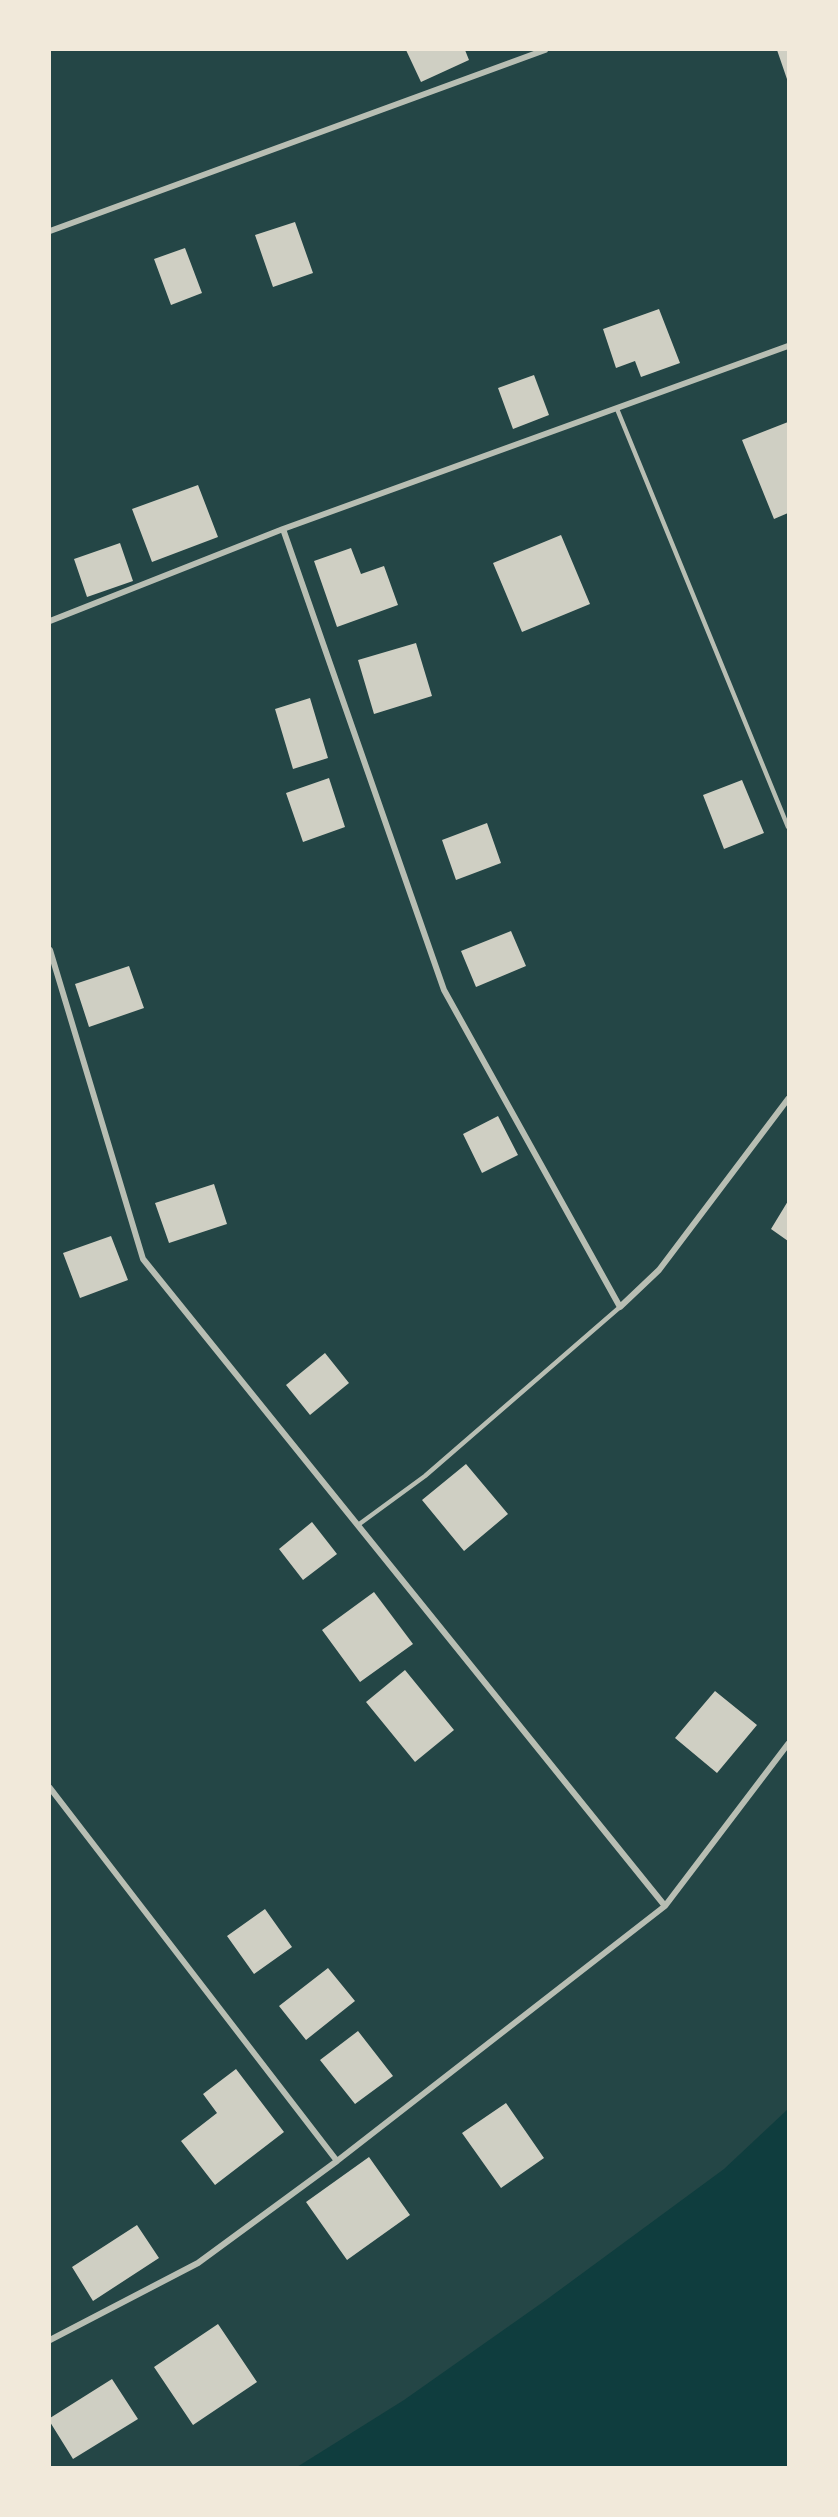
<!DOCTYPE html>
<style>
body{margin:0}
#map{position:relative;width:838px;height:2517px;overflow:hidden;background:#0f3d3e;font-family:"Exo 2",sans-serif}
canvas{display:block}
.frame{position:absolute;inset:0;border:51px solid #f1e9da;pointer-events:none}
</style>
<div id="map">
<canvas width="838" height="2517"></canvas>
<div class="frame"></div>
</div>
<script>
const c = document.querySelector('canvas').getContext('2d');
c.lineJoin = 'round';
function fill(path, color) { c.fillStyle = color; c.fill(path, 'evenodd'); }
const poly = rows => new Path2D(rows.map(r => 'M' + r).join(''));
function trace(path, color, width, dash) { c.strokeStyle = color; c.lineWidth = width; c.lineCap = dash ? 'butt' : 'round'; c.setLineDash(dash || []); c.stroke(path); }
fill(poly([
 [50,50,788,50,788,2109,724,2169,546,2300,404,2400,297,2467,50,2467]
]), '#244646');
fill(poly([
 [406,50,465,50,469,60,421,82],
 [777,50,788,50,788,82],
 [295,222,313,273,273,287,255,235],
 [185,248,202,293,171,305,154,259],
 [659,309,680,363,641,377,635,361,616,368,603,329],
 [534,375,549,415,513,429,498,388],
 [788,422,788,513,774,519,742,440],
 [198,485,218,537,152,562,132,509],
 [561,535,590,604,522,632,493,563],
 [120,543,133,581,87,597,74,559],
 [351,548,361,574,384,566,398,605,337,627,314,561],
 [416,643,432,696,374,714,358,660],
 [310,698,328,758,293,769,275,709],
 [329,778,345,827,303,842,286,793],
 [742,780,764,833,724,849,703,795],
 [487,823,501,863,456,880,442,840],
 [511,931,526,966,476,987,461,951],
 [129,966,144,1008,89,1027,75,984],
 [498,1116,518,1155,482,1173,463,1134],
 [214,1184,227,1224,169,1243,155,1203],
 [788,1201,788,1241,771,1229],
 [111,1236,128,1280,80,1298,63,1253],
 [325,1353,349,1383,310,1415,286,1385],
 [466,1464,508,1514,464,1551,422,1500],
 [312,1522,337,1554,303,1580,279,1549],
 [374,1592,413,1644,360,1682,322,1630],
 [405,1670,454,1730,415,1762,366,1702],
 [715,1691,757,1725,717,1773,675,1738],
 [265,1909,292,1947,254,1974,227,1936],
 [328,1968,355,2001,306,2040,279,2006],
 [358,2031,393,2076,355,2104,320,2060],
 [236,2069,284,2132,215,2185,181,2141,217,2113,203,2094],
 [506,2103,544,2158,501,2188,462,2133],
 [369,2157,410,2215,347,2260,306,2202],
 [137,2225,159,2258,93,2301,72,2267],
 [218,2324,257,2382,193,2425,154,2367],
 [112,2379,138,2419,73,2459,50,2422,50,2418]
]), '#cfcfc3');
trace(poly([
 [617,409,788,827],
 [358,1525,425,1476,620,1307]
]), '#b8beb3', 4.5);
trace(poly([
 [50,231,545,50],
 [283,529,444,990,620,1307,659,1270,788,1099],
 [50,621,283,529,788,346],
 [50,950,143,1259,665,1906],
 [50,1788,337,2161],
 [50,2340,198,2263,337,2161,665,1906,788,1744]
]), '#b8beb3', 6);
</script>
